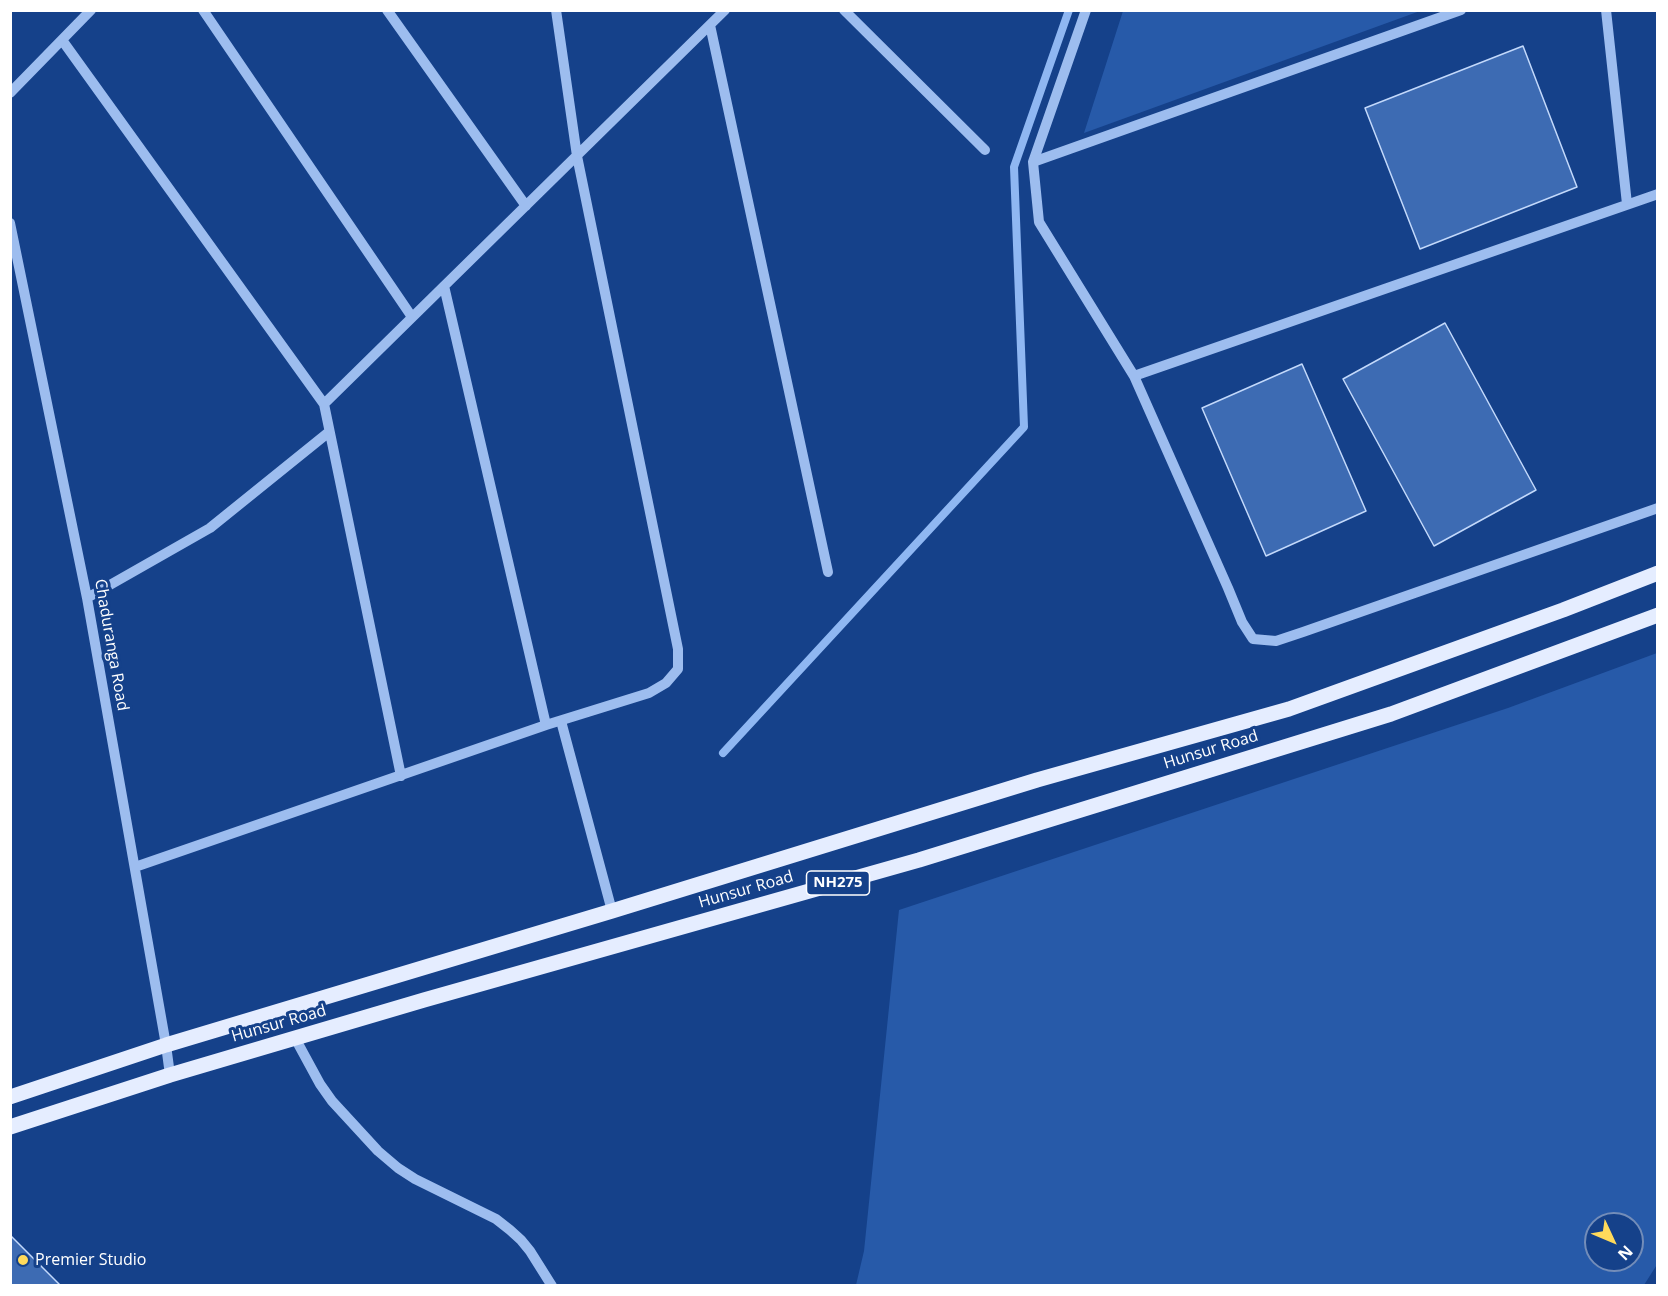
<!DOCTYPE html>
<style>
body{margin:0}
#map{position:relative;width:1668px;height:1296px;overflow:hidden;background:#15418a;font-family:"Open Sans",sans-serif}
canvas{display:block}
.frame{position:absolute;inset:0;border:12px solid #fff;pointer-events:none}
.north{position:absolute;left:1584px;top:1212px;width:60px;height:60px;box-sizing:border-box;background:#15418a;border:2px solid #738db9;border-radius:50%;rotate:134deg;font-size:16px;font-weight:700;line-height:24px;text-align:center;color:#fff}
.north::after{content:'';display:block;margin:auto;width:21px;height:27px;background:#ffda5b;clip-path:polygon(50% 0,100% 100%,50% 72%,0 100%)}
</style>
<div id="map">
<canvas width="1668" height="1296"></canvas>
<div class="frame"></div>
<div class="north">N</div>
</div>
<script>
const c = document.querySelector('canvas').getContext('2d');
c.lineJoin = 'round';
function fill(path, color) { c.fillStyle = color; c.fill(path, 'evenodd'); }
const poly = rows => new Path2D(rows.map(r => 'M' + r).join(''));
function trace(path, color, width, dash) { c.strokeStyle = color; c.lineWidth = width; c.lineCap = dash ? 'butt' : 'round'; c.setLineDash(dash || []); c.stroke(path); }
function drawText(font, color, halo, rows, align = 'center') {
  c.font = font + ' "Open Sans",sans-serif'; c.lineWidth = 6; c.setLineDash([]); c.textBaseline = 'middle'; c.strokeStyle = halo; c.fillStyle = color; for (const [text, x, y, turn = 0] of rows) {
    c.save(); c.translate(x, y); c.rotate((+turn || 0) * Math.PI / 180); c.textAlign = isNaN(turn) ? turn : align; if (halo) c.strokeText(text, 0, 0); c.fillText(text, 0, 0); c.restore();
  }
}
fill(poly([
 [1123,11,1123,10,1420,11,1084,133],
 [1657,653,1658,1263,1644,1285,856,1285,864,1251,899,910,1508,708],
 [1596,1224,1632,1224,1632,1260,1596,1260]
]), '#275aa9');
trace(poly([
 [723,753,1024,427,1014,167,1069,10]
]), '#8fb7f2', 8);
const building = poly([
 [1523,46,1577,187,1420,249,1365,108,1523,46],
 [1445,323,1536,490,1434,546,1343,379,1445,323],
 [1302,364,1366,511,1266,556,1202,408,1302,364],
 [10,1235,61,1286,10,1286,10,1235]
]);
fill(building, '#3d6bb3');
trace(building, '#c3d9fb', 1.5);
trace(poly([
 [203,10,412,317],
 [387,10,526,206],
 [844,10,985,150],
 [1086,10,1033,162,1039,222,1134,376,1228,588,1242,622,1253,639,1276,641,1303,632,1658,508],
 [1606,10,1627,204],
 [710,25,828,572],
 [62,40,324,404,401,776],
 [10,93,91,10],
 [1033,162,1461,10],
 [10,223,87,598,166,1045,170,1075],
 [444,286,546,725],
 [1134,376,1658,194],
 [324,404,725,10],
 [87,598,210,528,329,432],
 [561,721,612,911],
 [135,867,546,725,649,693,666,683,678,669,678,649,577,156,556,10],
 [295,1038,320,1084,332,1101,378,1151,398,1168,415,1179,496,1219,510,1230,521,1240,530,1251,552,1286]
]), '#9dbdef', 10);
trace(poly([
 [10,1097,166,1045,612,911,1037,780,1289,709,1563,610,1658,573],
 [10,1127,170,1075,424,1000,919,860,1391,714,1658,615]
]), '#e5edff', 15);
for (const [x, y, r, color] of [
 [23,1260,6,"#ffda5b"]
]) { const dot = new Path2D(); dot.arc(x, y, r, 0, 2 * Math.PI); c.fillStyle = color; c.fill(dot); trace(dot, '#15418a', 2); }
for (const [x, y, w] of [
 [838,883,63]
]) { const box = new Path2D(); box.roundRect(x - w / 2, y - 12, w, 24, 4.5); c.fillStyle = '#15418a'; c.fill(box); trace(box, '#fff', 1.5); }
drawText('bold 15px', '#fff', null, [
 ["NH275",838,883]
]);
drawText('16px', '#fff', '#15418a', [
 ["Chaduranga Road",111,645,80],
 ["Hunsur Road",1211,750,-17],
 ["Hunsur Road",746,890,-16],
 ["Hunsur Road",279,1024,-16]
]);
drawText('16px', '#fff', '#15418a', [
 ["Premier Studio",35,1260]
], 'left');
</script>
